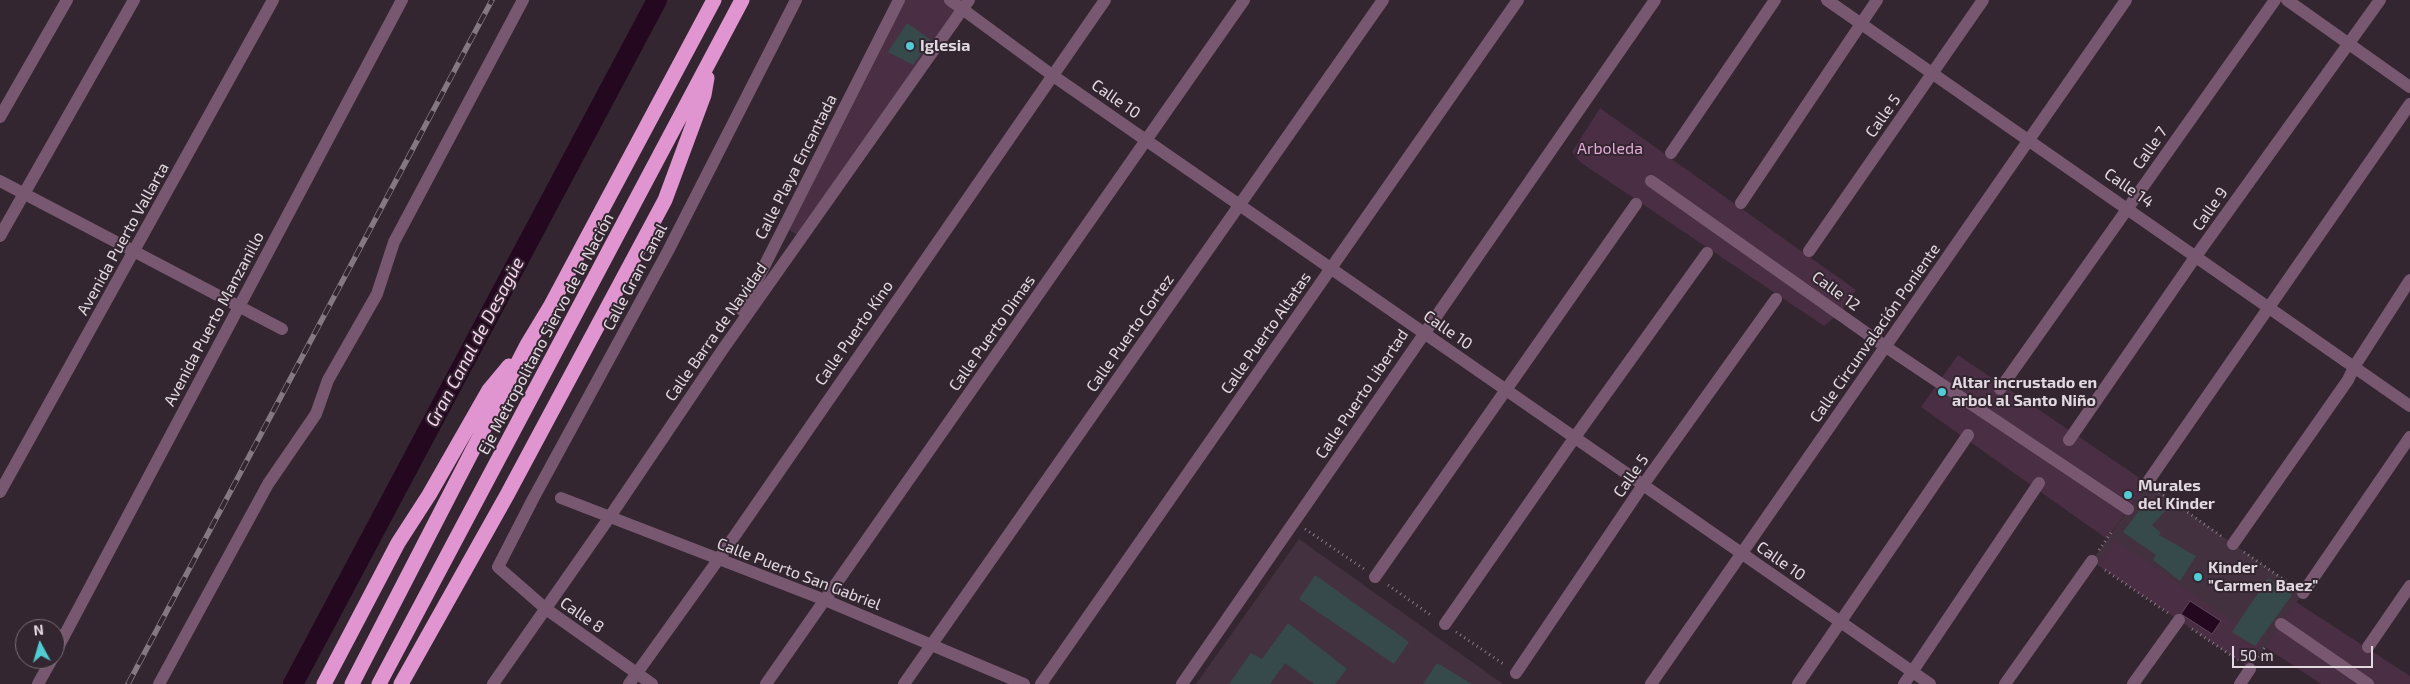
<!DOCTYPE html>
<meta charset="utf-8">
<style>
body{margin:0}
#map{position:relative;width:2410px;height:684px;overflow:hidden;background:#332630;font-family:"Exo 2",sans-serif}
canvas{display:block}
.north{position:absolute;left:15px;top:619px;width:50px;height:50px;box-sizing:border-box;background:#332630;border:1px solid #796e76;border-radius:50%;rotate:354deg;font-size:14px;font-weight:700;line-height:20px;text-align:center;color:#e2d9e0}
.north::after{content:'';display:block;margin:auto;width:18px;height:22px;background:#51ccd4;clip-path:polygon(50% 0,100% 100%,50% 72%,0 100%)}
.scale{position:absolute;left:2232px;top:646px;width:141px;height:22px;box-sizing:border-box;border:2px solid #e2d9e0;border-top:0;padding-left:6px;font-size:15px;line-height:18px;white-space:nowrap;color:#e2d9e0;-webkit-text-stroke:4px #332630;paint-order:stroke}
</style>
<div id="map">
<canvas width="2410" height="684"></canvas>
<div class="north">N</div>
<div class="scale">50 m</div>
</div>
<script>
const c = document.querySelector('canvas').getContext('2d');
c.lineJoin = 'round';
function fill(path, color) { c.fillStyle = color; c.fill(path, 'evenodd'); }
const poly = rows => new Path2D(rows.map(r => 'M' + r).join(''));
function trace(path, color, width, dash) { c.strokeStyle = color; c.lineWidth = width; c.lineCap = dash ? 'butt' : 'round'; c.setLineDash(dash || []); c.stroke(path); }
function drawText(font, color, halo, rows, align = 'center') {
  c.font = font + ' "Exo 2",sans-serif'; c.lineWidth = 4; c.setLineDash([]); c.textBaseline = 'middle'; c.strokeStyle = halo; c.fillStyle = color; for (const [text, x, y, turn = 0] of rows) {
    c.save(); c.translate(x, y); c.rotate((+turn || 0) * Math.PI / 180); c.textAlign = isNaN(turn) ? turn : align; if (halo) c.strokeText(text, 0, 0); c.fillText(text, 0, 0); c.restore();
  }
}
fill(poly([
 [2147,483,2303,593,2250,669,2092,561],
 [1299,539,1503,684,1196,684]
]), '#43313f');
fill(poly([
 [904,0,945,0,957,9,799,236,789,230],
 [1600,108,1856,290,1842,311,1824,326,1580,162,1572,152],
 [1958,355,2147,483,2107,539,1921,407],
 [2116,540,2262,642,2246,665,2098,565],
 [2296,602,2410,676,2410,684,2321,684,2265,647]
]), '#4a2e44');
const water = poly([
 [2190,601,2221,621,2212,634,2181,614,2190,601]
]);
fill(water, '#23081f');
trace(water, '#5c4759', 1);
trace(poly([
 [293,684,657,0]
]), '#23081f', 20);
fill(poly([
 [907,23,931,40,913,65,888,52],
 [2148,499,2165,511,2152,525,2161,533,2159,535,2196,556,2180,581,2153,560,2156,555,2123,532],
 [1315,575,1409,642,1394,664,1299,599],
 [2268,578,2292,595,2255,646,2232,632],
 [1288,623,1347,669,1335,684,1314,684,1285,663,1270,684,1229,684,1251,653,1262,659],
 [1437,663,1472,684,1423,684]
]), '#364a4b');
trace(poly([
 [2159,492,2221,536],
 [1305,529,1364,569],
 [2099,550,2113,530],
 [2244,552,2290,584],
 [2105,570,2168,613],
 [1388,585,1432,616],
 [2192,629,2238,660],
 [1456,632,1505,665],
 [2258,657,2265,647]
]), '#867b84', 3, [1, 4]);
trace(poly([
 [950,0,1052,75,1930,684],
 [1827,0,2410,406],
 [2287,0,2410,87],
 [0,117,67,0],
 [1671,153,1775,0],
 [0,181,282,329],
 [1651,181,1886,347,2128,509],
 [1741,203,1877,0],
 [0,236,134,0],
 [1809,251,1983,0],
 [742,310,899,0],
 [2000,389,2275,0],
 [2069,440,2196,256,2380,0],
 [2147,483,2410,104],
 [0,492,273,0],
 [561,498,825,600,1024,684],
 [2233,544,2348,380,2354,367,2410,280],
 [1375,577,1636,204],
 [2303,593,2410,437],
 [1445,624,1575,437,1707,253],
 [2281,624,2368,684],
 [2368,647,2410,586],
 [55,653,402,0],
 [1516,673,1643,485,1776,299],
 [38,684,52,659],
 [159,684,268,484,316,414,328,380,377,294,394,242,523,0],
 [493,684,609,518,723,349,969,0],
 [629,684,718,560,1105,0],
 [652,684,546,609,498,567,533,499,668,251,796,0],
 [766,684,1244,0],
 [904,684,1383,0],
 [1041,684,1518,0],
 [1182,684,1655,0],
 [1651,684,2126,0],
 [1798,684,1968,435],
 [1904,684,2039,483],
 [2005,684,2092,561],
 [2133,684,2179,620],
 [2240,684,2250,669]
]), '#775870', 12);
trace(poly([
 [324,684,398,543,429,495,489,390,509,366],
 [352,684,527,345,550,307,714,0],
 [379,684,742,0],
 [401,684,507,495,665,200,704,95,707,78]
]), '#e094d0', 15);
const rail = poly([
 [128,684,492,0]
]);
trace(rail, '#847981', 5.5);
trace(rail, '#332630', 4, [11]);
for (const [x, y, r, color] of [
 [910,46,5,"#51ccd4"],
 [1942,392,5,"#51ccd4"],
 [2128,495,5,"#51ccd4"],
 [2198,577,5,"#51ccd4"]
]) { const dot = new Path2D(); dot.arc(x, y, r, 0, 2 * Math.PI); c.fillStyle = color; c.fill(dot); trace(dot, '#332630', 2); }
drawText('bold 16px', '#e2d9e0', '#332630', [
 ["Iglesia",920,46],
 ["Altar incrustado en",1952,383],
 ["arbol al Santo Niño",1952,401],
 ["Murales",2138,486],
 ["del Kinder",2138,504],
 ["Kinder",2208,568],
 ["\"Carmen Baez\"",2208,586]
], 'left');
drawText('16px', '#e2d9e0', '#332630', [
 ["Calle 10",1116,99,35],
 ["Calle 5",1883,116,-55],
 ["Calle 7",2150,148,-55],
 ["Calle Playa Encantada",796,167,-63],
 ["Calle 14",2129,188,35],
 ["Calle 9",2210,209,-55],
 ["Avenida Puerto Vallarta",123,239,-61],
 ["Calle Gran Canal",635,277,-62],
 ["Calle 12",1836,291,36],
 ["Avenida Puerto Manzanillo",214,319,-62],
 ["Calle 10",1448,330,35],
 ["Calle Barra de Navidad",716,332,-55],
 ["Calle Puerto Kino",854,333,-55],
 ["Calle Puerto Dimas",992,333,-55],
 ["Calle Puerto Cortez",1130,333,-55],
 ["Calle Puerto Altatas",1266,333,-55],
 ["Calle Circunvalación Poniente",1875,333,-55],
 ["Eje Metropolitano Siervo de la Nación",546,334,-62],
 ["Calle Puerto Libertad",1362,394,-56],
 ["Calle 5",1631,476,-55],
 ["Calle 10",1781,561,35],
 ["Calle Puerto San Gabriel",799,574,21],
 ["Calle 8",582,615,35]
]);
drawText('16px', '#e3a9d6', '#332630', [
 ["Arboleda",1610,149]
]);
drawText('italic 18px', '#f9d5f0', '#332630', [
 ["Gran Canal de Desagüe",475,342,-62]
]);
</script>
